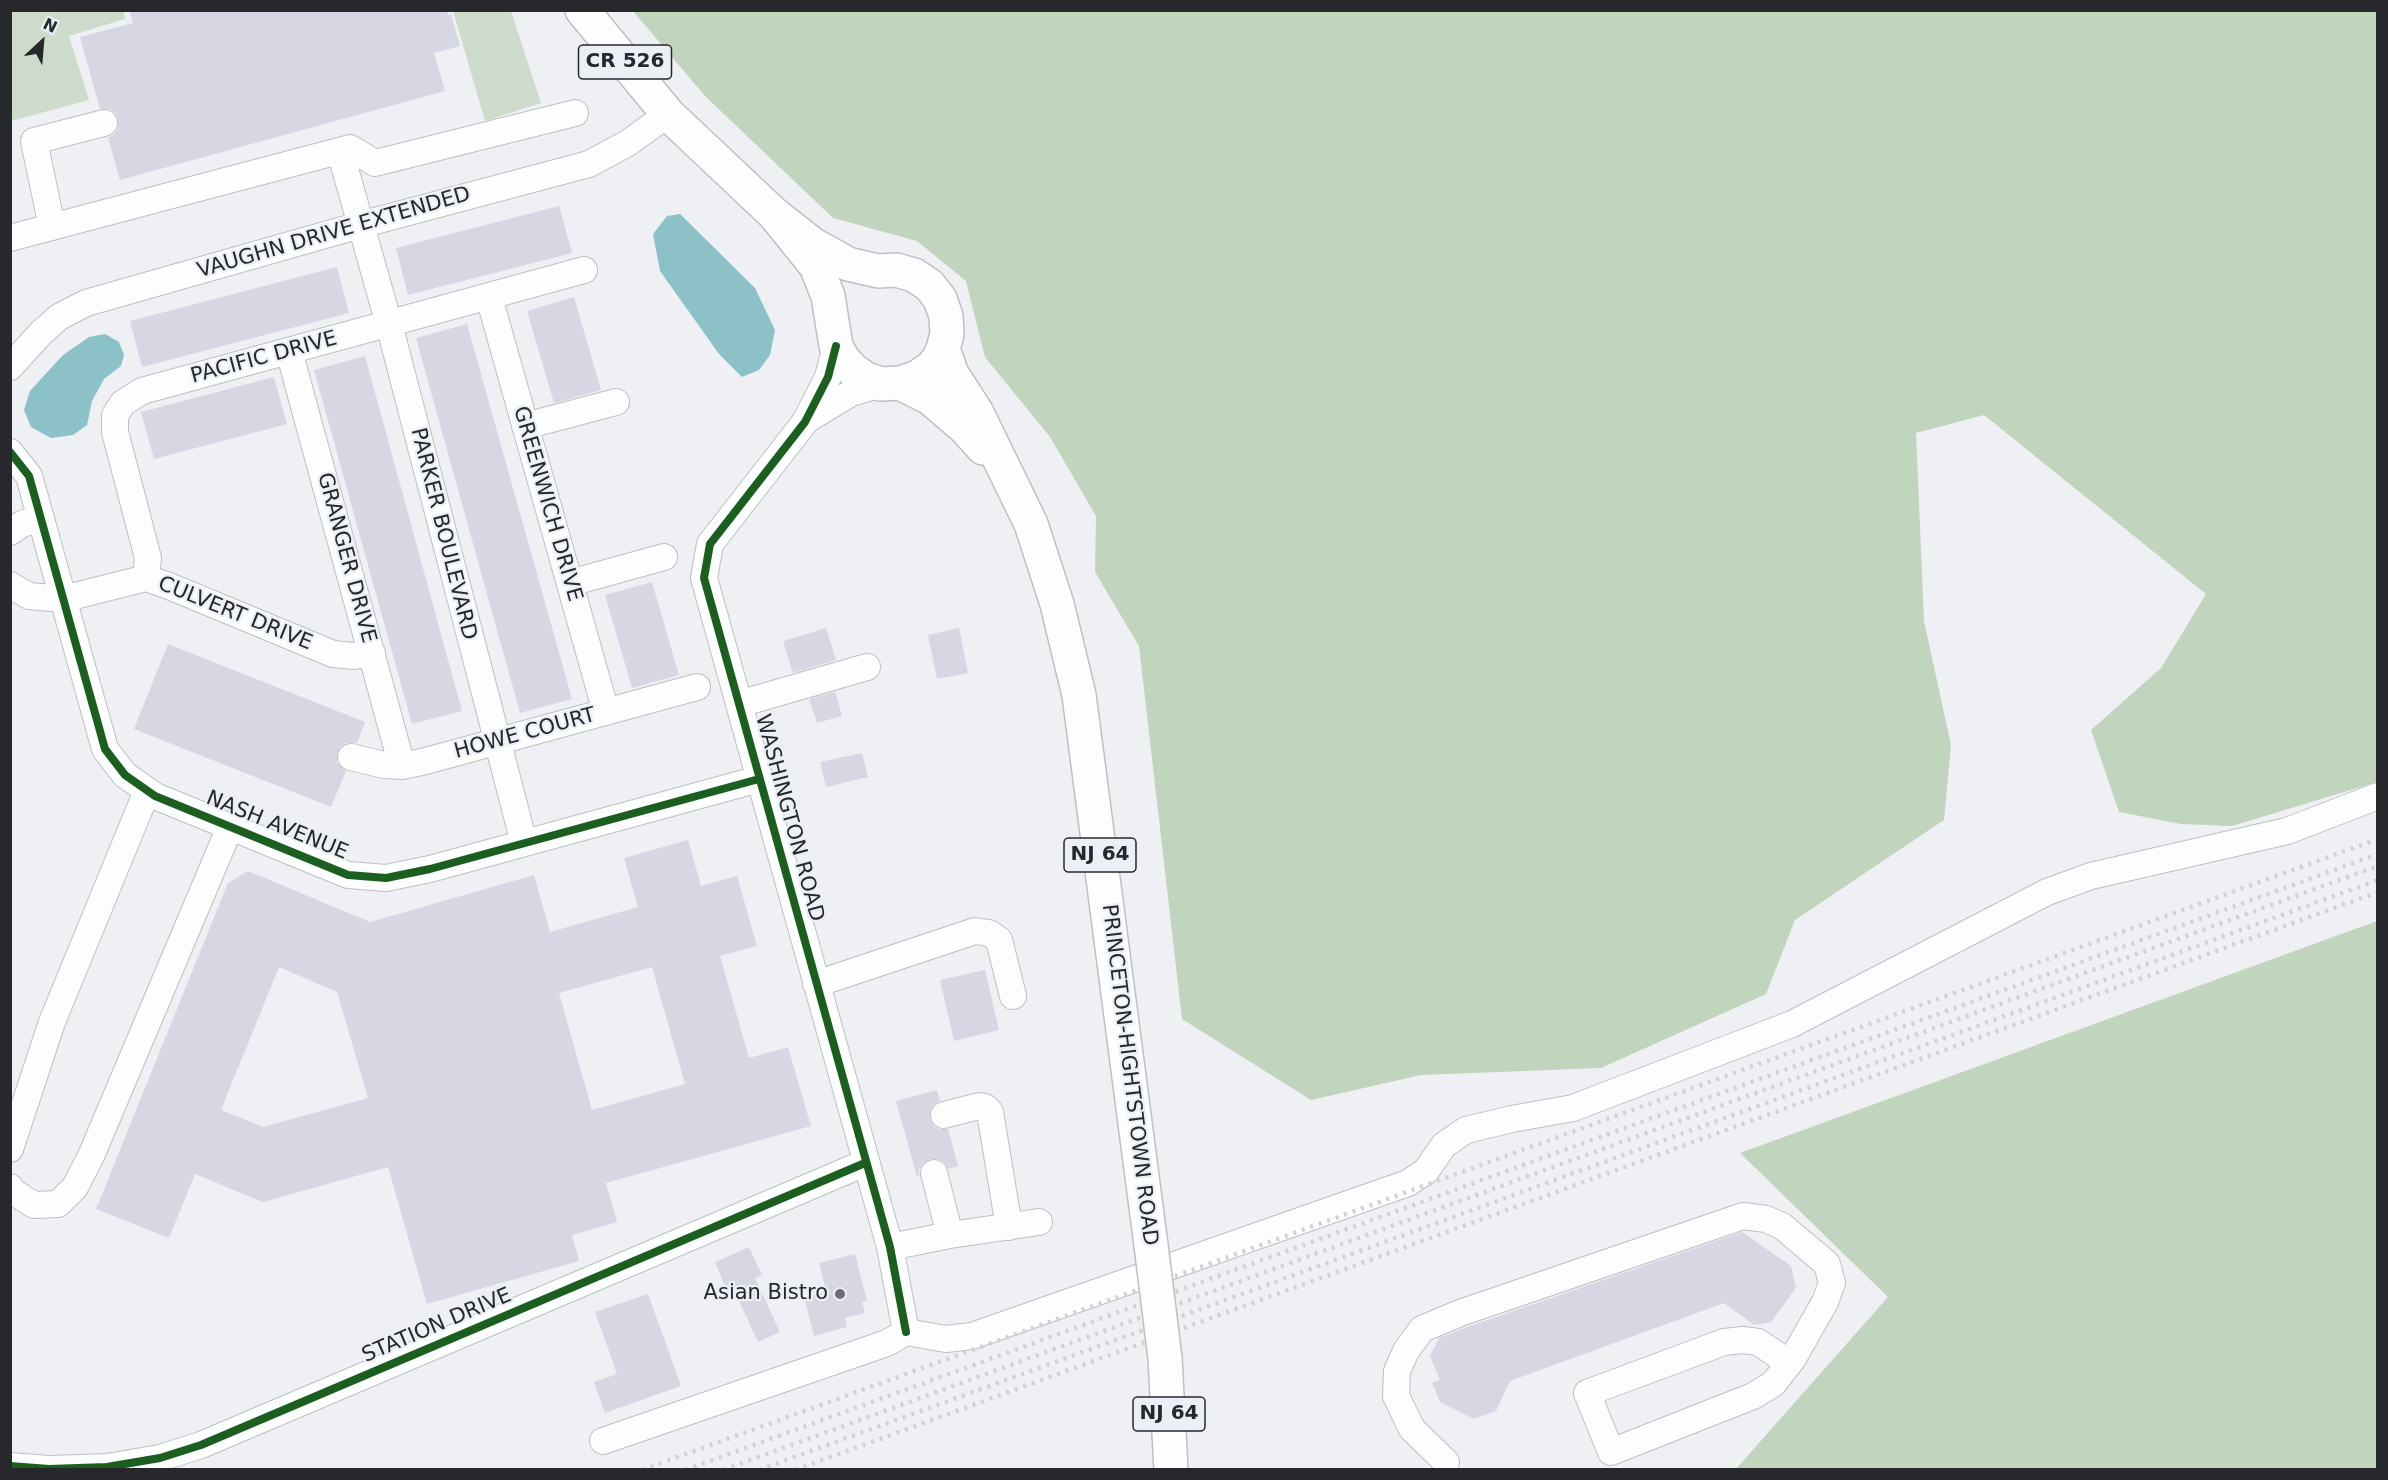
<!DOCTYPE html>
<style>
body{margin:0}
#map{position:relative;width:2388px;height:1480px;overflow:hidden;background:#eef0f3;font-family:"DejaVu Sans",sans-serif}
canvas{display:block}
.frame{position:absolute;inset:0;border:12px solid #27282b;pointer-events:none}
.north{position:absolute;left:12px;top:12px;width:60px;height:60px;-webkit-text-stroke:4px #ebeff6;paint-order:stroke;rotate:26deg;font-size:16px;font-weight:700;line-height:24px;text-align:center;color:#27282b}
.north::after{content:'';display:block;margin:auto;width:21px;height:27px;background:#27282b;clip-path:polygon(50% 0,100% 100%,50% 72%,0 100%)}
</style>
<div id="map">
<canvas width="2388" height="1480"></canvas>
<div class="frame"></div>
<div class="north">N</div>
</div>
<script>
const c = document.querySelector('canvas').getContext('2d');
c.lineJoin = 'round';
function fill(path, color) { c.fillStyle = color; c.fill(path, 'evenodd'); }
const poly = rows => new Path2D(rows.map(r => 'M' + r).join(''));
function trace(path, color, width, dash) { c.strokeStyle = color; c.lineWidth = width; c.lineCap = dash ? 'butt' : 'round'; c.setLineDash(dash || []); c.stroke(path); }
function drawText(font, color, halo, rows, align = 'center') {
  c.font = font + ' "DejaVu Sans",sans-serif'; c.lineWidth = 4.5; c.setLineDash([]); c.textBaseline = 'middle'; c.strokeStyle = halo; c.fillStyle = color; for (const [text, x, y, turn = 0] of rows) {
    c.save(); c.translate(x, y); c.rotate((+turn || 0) * Math.PI / 180); c.textAlign = isNaN(turn) ? turn : align; if (halo) c.strokeText(text, 0, 0); c.fillText(text, 0, 0); c.restore();
  }
}
fill(poly([
 [11,10,124,11,125,19,69,36,89,100,11,121],
 [453,11,511,11,541,103,485,121]
]), '#cddcca');
fill(poly([
 [633,11,2377,11,2377,782,2232,826,2181,824,2119,812,2091,730,2161,668,2206,594,1984,415,1916,433,1924,621,1951,745,1944,820,1795,920,1766,994,1601,1068,1421,1075,1311,1100,1182,1019,1139,646,1095,572,1096,516,1050,437,985,357,966,281,917,241,833,218,705,96],
 [2377,921,2377,1469,1736,1469,1888,1297,1740,1153]
]), '#c1d4bd');
fill(poly([
 [680,214,755,288,775,330,770,355,759,370,742,377,719,354,660,271,653,234,667,216],
 [105,334,119,342,124,355,121,366,104,379,92,401,87,425,73,435,51,438,31,427,24,410,30,391,63,355,89,337]
]), '#8dc1c8');
fill(poly([
 [129,10,447,10,448,15,451,14,460,46,434,53,445,91,120,180,108,138,114,134,118,128,118,119,115,113,109,109,100,109,80,37,133,23],
 [559,206,572,253,408,295,396,248],
 [337,267,349,313,142,367,130,321],
 [574,297,601,390,554,403,527,311],
 [467,324,572,699,520,713,416,338],
 [365,356,462,711,412,724,314,370],
 [274,377,287,424,154,459,141,412],
 [652,582,679,675,632,688,605,595],
 [826,628,836,660,793,673,783,641],
 [959,628,968,673,937,679,928,635],
 [168,644,365,722,357,743,346,743,340,747,337,753,337,762,346,771,331,807,134,729],
 [835,692,842,716,817,723,809,699],
 [862,753,868,777,826,787,820,762],
 [688,840,701,886,737,876,757,946,720,956,749,1058,788,1047,811,1126,606,1183,617,1222,572,1235,579,1261,427,1304,388,1167,263,1202,195,1174,169,1238,96,1209,228,883,248,871,370,922,534,875,550,932,638,907,624,858],
 [279,967,337,992,368,1098,263,1127,221,1110],
 [652,967,685,1084,592,1110,559,993],
 [985,970,999,1030,954,1041,940,980],
 [937,1090,940,1100,934,1104,930,1110,930,1119,934,1126,939,1129,948,1129,958,1166,948,1169,944,1162,939,1159,930,1159,923,1163,919,1170,919,1177,917,1177,896,1101],
 [1742,1232,1791,1266,1796,1288,1771,1322,1754,1325,1724,1303,1510,1381,1496,1411,1474,1419,1440,1402,1432,1383,1440,1380,1430,1356,1439,1338,1467,1327],
 [749,1247,762,1275,755,1278,780,1332,758,1342,733,1288,727,1291,715,1262],
 [855,1254,867,1301,862,1302,865,1313,845,1318,847,1327,814,1336,804,1297,826,1291,819,1263],
 [648,1294,681,1386,605,1413,594,1382,617,1374,595,1312]
]), '#d6d7e2');
const minor = poly([
 [340,151,389,324,524,843],
 [52,227,34,141,104,123],
 [10,238,350,148,375,163,575,113],
 [489,297,606,712],
 [836,346,828,377,805,422,710,544,704,578,890,1247,906,1332],
 [289,351,402,766],
 [10,367,41,333,59,317,86,303,360,225,589,164,628,143,668,114],
 [805,421,851,393,881,384],
 [525,426,616,402],
 [10,452,29,476,105,749,125,775,155,796,348,875,386,878,430,869,759,779],
 [10,532,22,524,41,518],
 [146,578,148,558,115,432,115,415,123,403,142,391,584,270],
 [570,583,664,557],
 [10,585,29,596,63,599,146,578,169,586,333,654,354,656,372,653],
 [739,704,867,667],
 [351,757,384,765,402,766,422,762,697,687],
 [816,984,975,931,989,933,999,940,1013,996],
 [944,1115,979,1106,985,1107,990,1112,1009,1227],
 [10,1149,52,1022,147,791],
 [934,1173,950,1235],
 [10,1187,12,1191,34,1205,58,1204,75,1187,91,1156,230,827],
 [890,1247,950,1235,1039,1222],
 [603,1441,887,1343,906,1332,946,1339,972,1336,1408,1183,1426,1171,1444,1145,1466,1130,1512,1119,1573,1108,1792,1024,2047,892,2091,876,2287,831,2378,796],
 [1446,1462,1412,1429,1396,1396,1397,1371,1406,1351,1422,1329,1460,1313,1743,1216,1766,1219,1782,1226,1827,1264,1832,1283,1825,1302,1792,1360,1773,1384,1753,1396,1611,1452,1587,1393,1724,1342,1743,1340,1758,1342,1789,1363],
 [10,1466,49,1469,107,1467,160,1458,201,1445,865,1163]
]);
const major = poly([
 [582,10,668,114,774,214,812,244,848,264,878,271,896,270,914,275,929,285,940,299,946,316,947,334,943,349,939,358,931,368,916,378,900,383,881,384,866,379,853,370,843,359,836,346,828,296,816,266,774,214],
 [943,349,952,374,977,413,1031,524,1057,604,1079,695,1151,1245],
 [900,383,930,398,965,428,983,448],
 [1165,1358,1171,1470]
]);
trace(minor, '#bebfc2', 28);
trace(major, '#bebfc2', 36);
trace(minor, '#fcfdfd', 26);
trace(major, '#fcfdfd', 33);
trace(poly([
 [642,1470,2378,839],
 [685,1470,2378,854],
 [723,1470,2378,866],
 [759,1470,2378,880],
 [795,1470,2378,892]
]), '#d1d1d3', 4.5, [3, 6]);
const majorBridge = poly([
 [1151,1245,1165,1358]
]);
trace(majorBridge, '#bebfc2', 36, []);
trace(majorBridge, '#fcfdfd', 33);
trace(poly([
 [836,346,828,377,805,422,710,544,704,578,890,1247,906,1332],
 [10,452,29,476,105,749,125,775,155,796,348,875,386,878,430,869,759,779],
 [10,1466,49,1469,107,1467,160,1458,201,1445,865,1163]
]), '#1b5e20', 8);
for (const [x, y, r, color] of [
 [840,1294,6,"#6d6e71"]
]) { const dot = new Path2D(); dot.arc(x, y, r, 0, 2 * Math.PI); c.fillStyle = color; c.fill(dot); trace(dot, '#ebeff6', 2); }
for (const [x, y, w] of [
 [625,62,93],
 [1100,855,72],
 [1169,1414,72]
]) { const box = new Path2D(); box.roundRect(x - w / 2, y - 17, w, 34, 4.5); c.fillStyle = '#ebeff6'; c.fill(box); trace(box, '#27282b', 1.5); }
drawText('bold 20px', '#27282b', null, [
 ["CR 526",625,62],
 ["NJ 64",1100,855],
 ["NJ 64",1169,1414]
]);
drawText('21px', '#27282b', '#ebeff6', [
 ["VAUGHN DRIVE EXTENDED",334,233,-16],
 ["PACIFIC DRIVE",264,358,-15],
 ["GREENWICH DRIVE",547,504,74],
 ["PARKER BOULEVARD",443,534,76],
 ["GRANGER DRIVE",346,558,75],
 ["CULVERT DRIVE",235,614,22],
 ["HOWE COURT",525,734,-15],
 ["WASHINGTON ROAD",789,818,75],
 ["NASH AVENUE",277,826,22],
 ["PRINCETON-HIGHTSTOWN ROAD",1129,1075,83],
 ["STATION DRIVE",437,1326,-23]
]);
drawText('21px', '#27282b', '#ebeff6', [
 ["Asian Bistro",828,1294]
], 'right');
</script>
